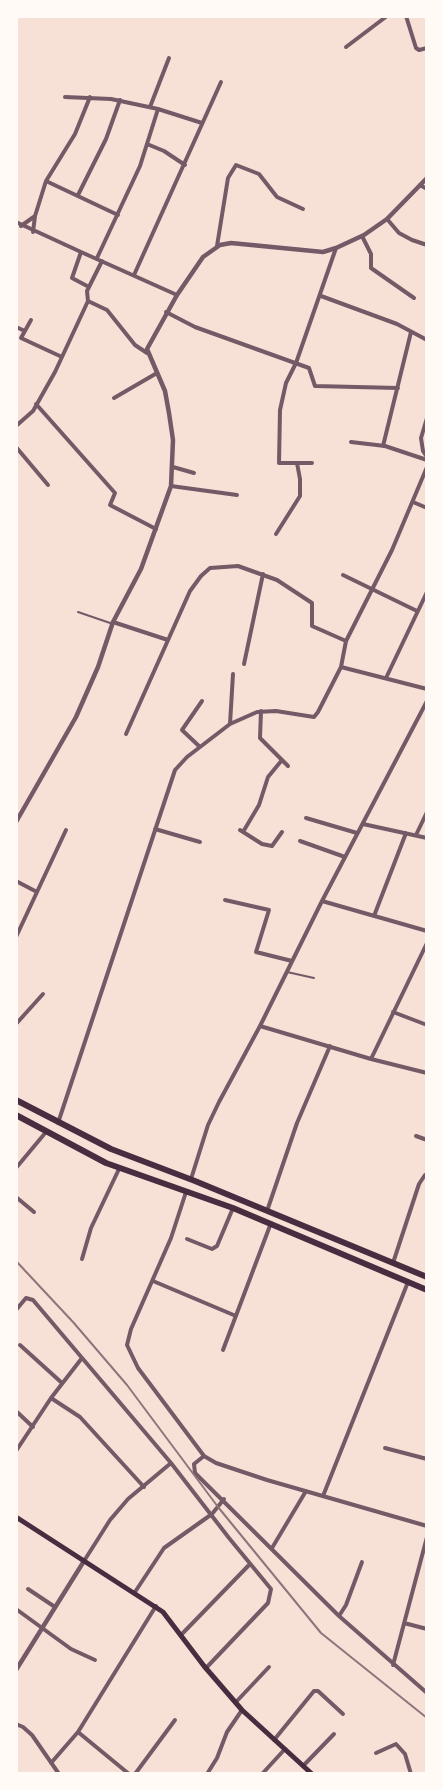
<!DOCTYPE html>
<style>
body{margin:0}
#map{position:relative;width:443px;height:1790px;overflow:hidden;background:#f7e1d7;font-family:Raleway,sans-serif}
canvas{display:block}
.frame{position:absolute;inset:0;border:18px solid #fffaf5;pointer-events:none}
</style>
<div id="map">
<canvas width="443" height="1790"></canvas>
<div class="frame"></div>
</div>
<script>
const c = document.querySelector('canvas').getContext('2d');
c.lineJoin = 'round';
const poly = rows => new Path2D(rows.map(r => 'M' + r).join(''));
function trace(path, color, width, dash) { c.strokeStyle = color; c.lineWidth = width; c.lineCap = dash ? 'butt' : 'round'; c.setLineDash(dash || []); c.stroke(path); }
trace(poly([
 [78,612,113,624],
 [287,972,314,978]
]), '#755966', 2);
trace(poly([
 [406,16,416,48,419,50,427,48],
 [346,47,387,16],
 [65,97,111,99,158,109],
 [150,107,169,58],
 [147,144,164,151,185,165],
 [46,181,118,215],
 [420,185,427,189],
 [78,195,106,139,120,100],
 [387,219,399,233,412,240,427,245],
 [16,222,81,252,72,278,89,287],
 [21,226,35,216],
 [33,232,35,216,46,181,75,134,90,97],
 [362,236,371,254,371,268,414,298],
 [217,246,228,178,236,165,259,174,277,197,303,209],
 [81,252,177,295],
 [97,258,140,166,158,109,202,123],
 [134,275,221,82],
 [321,296,397,324,427,340],
 [88,301,87,291,102,261],
 [166,312,195,327,309,368,315,386,398,388],
 [31,320,21,338,62,357],
 [16,327,25,331],
 [114,398,157,373],
 [36,404,115,493,110,505,156,529],
 [427,418,421,438,423,451,427,457],
 [16,426,33,411,55,372,88,301,107,310,135,345,147,353],
 [351,442,385,446,427,460],
 [383,446,411,332],
 [16,447,48,485],
 [312,463,279,463,280,410,286,383,296,363,336,248],
 [173,467,194,473],
 [171,486,237,495],
 [413,502,427,508],
 [276,534,300,496,300,479,297,463],
 [343,575,417,611],
 [113,622,168,640],
 [244,664,263,574],
 [341,667,427,689],
 [386,678,427,592],
 [261,711,260,738,288,766],
 [230,724,233,674],
 [126,734,190,591,201,576,210,568,238,566,277,580,312,603,312,626,346,641],
 [200,747,182,730,202,701],
 [306,818,357,833],
 [363,824,427,838],
 [155,829,200,842],
 [240,830,262,844,272,846,282,832],
 [243,832,259,805,268,777,282,760],
 [416,835,427,812],
 [300,841,345,857],
 [16,881,37,892,16,937],
 [37,892,66,830],
 [225,900,269,910,256,952,292,961],
 [322,901,427,931],
 [374,916,406,833],
 [393,1012,427,1025],
 [16,1024,43,994],
 [260,1026,371,1059,427,1073],
 [371,1059,427,943],
 [58,1123,175,770,187,757,230,724,257,712,276,711,314,717,318,712,341,667,346,641,392,550,427,467],
 [416,1136,427,1140],
 [16,1168,46,1132],
 [191,1179,208,1125,219,1102,260,1026,322,901,427,701],
 [186,1192,171,1238,131,1329,127,1345,138,1368,204,1456,216,1463,267,1480,427,1526],
 [16,1197,34,1212],
 [267,1211,297,1123,330,1046],
 [187,1239,212,1249,217,1246,233,1208],
 [82,1259,91,1228,119,1169],
 [393,1263,419,1184,425,1175],
 [153,1281,236,1316],
 [16,1310,26,1298,33,1300,171,1463,229,1538,271,1589,268,1603,206,1668],
 [20,1345,62,1383],
 [223,1350,271,1223],
 [51,1398,80,1417,144,1487],
 [16,1411,33,1427],
 [385,1448,427,1459],
 [16,1451,51,1398,82,1358],
 [204,1456,194,1464,195,1473,339,1616,427,1693],
 [323,1496,408,1282],
 [272,1548,306,1491],
 [84,1561,110,1520,128,1499,171,1463],
 [28,1589,55,1607],
 [135,1592,164,1548,212,1514,224,1499],
 [16,1609,71,1649,95,1660],
 [339,1616,346,1605,362,1562],
 [404,1623,427,1629],
 [181,1635,250,1564],
 [393,1665,427,1537],
 [236,1702,269,1667],
 [16,1724,23,1727,32,1735,59,1774],
 [78,1732,129,1774],
 [274,1740,314,1691,318,1691,343,1714],
 [376,1753,396,1744,405,1754,411,1774],
 [51,1763,78,1732,156,1606],
 [303,1766,334,1734],
 [135,1774,175,1720],
 [207,1774,217,1758,227,1732,242,1710],
 [262,1774,285,1749]
]), '#755966', 4);
trace(poly([
 [16,822,76,717,98,667,113,622,141,569,171,486,173,440,169,413,165,391,147,349,177,295,203,257,220,245,231,243,323,252,336,248,364,235,387,219,427,178],
 [16,1670,84,1561]
]), '#755966', 4.5);
trace(poly([
 [16,1517,163,1612,204,1666,242,1710,312,1774]
]), '#4a2c40', 5);
trace(poly([
 [16,1100,111,1149,195,1181,427,1277],
 [16,1115,106,1163,233,1208,427,1290]
]), '#4a2c40', 6);
trace(poly([
 [16,1261,73,1322,127,1385,218,1507,321,1633,427,1718]
]), '#8f747c', 2);
</script>
